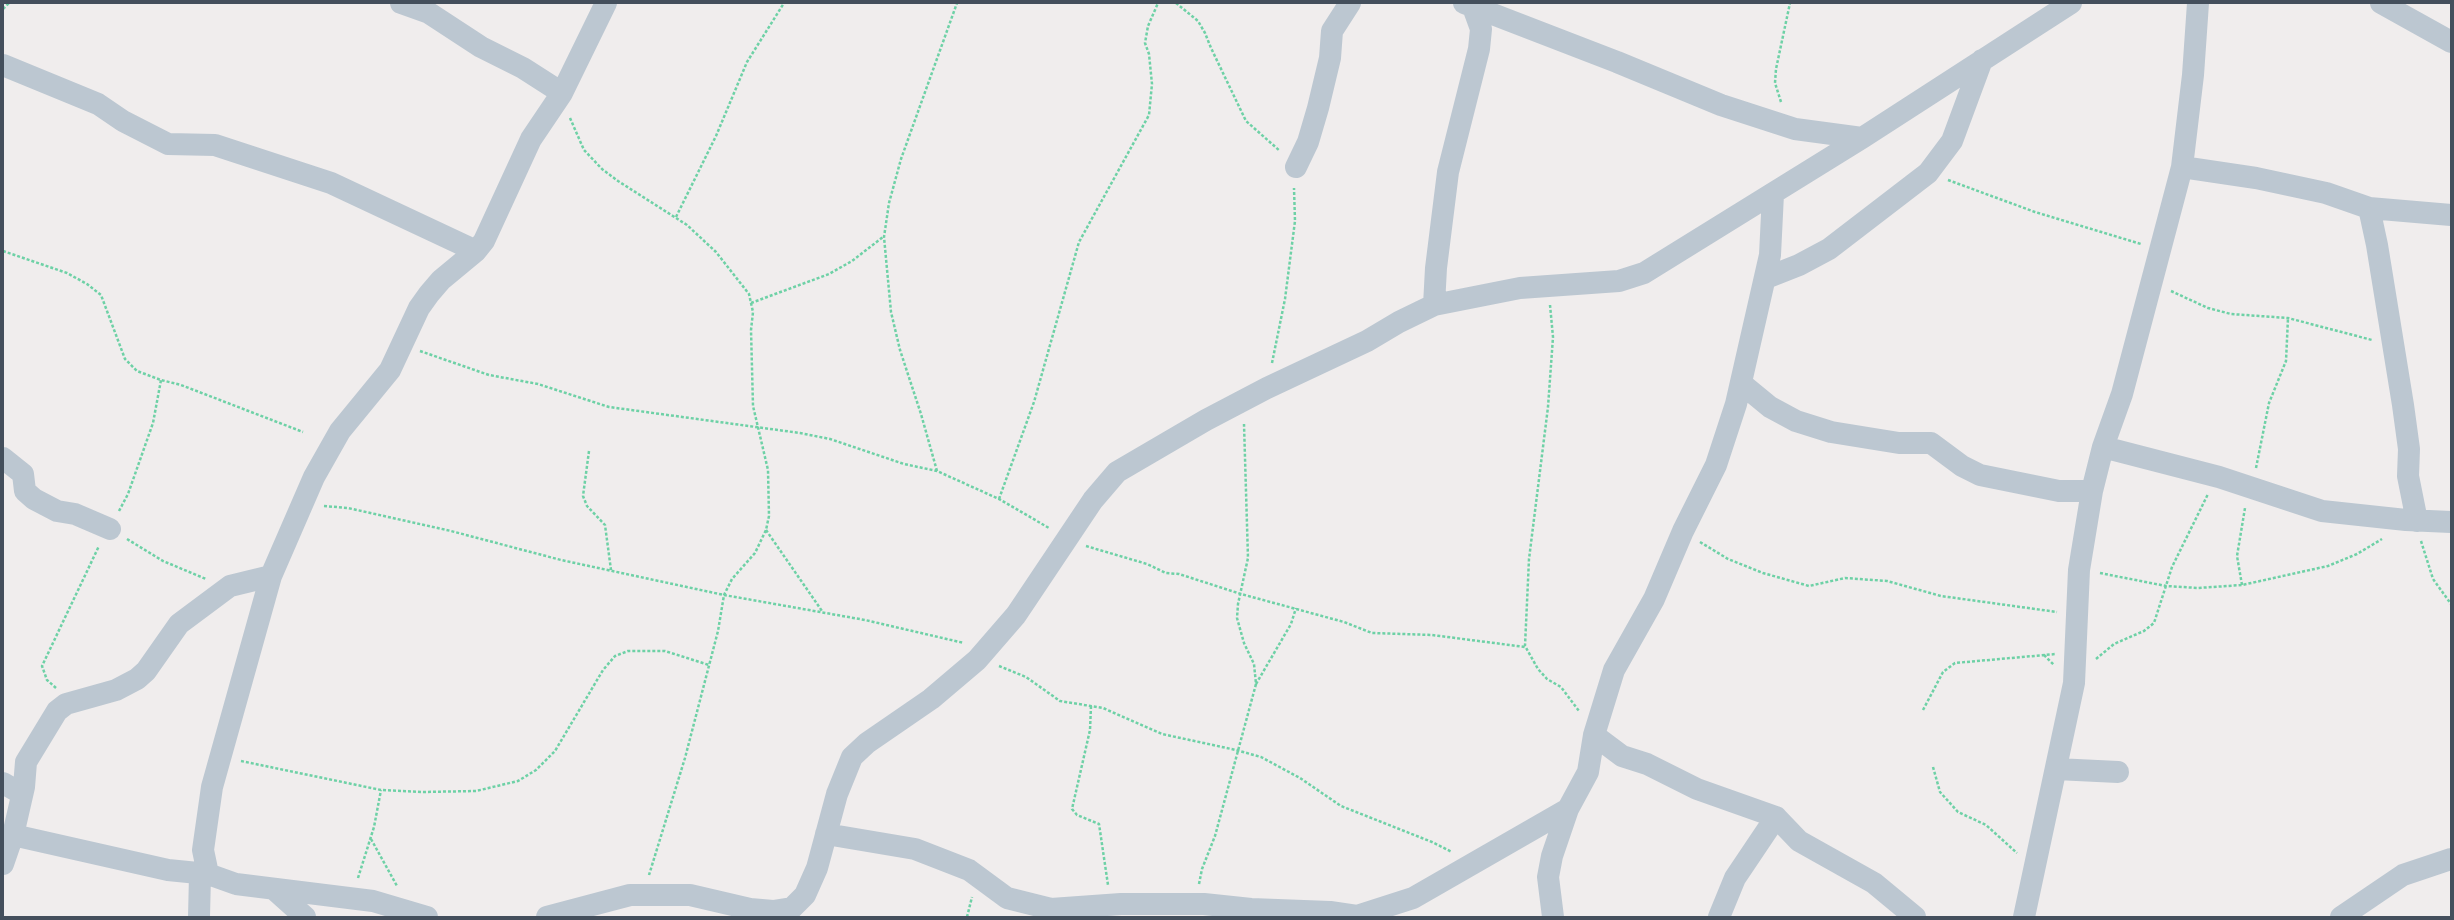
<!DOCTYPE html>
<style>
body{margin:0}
#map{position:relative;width:2454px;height:920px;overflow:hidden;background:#f0eded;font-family:"Alegreya Sans",sans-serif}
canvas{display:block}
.frame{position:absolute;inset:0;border:4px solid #444f5c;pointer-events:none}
</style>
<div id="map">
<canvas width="2454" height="920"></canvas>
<div class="frame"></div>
</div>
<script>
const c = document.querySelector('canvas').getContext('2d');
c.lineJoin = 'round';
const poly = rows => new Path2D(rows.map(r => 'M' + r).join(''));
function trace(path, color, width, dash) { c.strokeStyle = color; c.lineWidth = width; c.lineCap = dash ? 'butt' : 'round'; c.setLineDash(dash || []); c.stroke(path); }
trace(poly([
 [1176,3,1198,21,1205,33,1211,48,1246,121,1280,151],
 [3,9,9,3],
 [1781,102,1775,83,1776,69,1790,3],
 [570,118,584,150,602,169,618,181,687,225,716,252,749,294,753,312,751,330,753,406,768,470,769,516,766,530,755,553,732,579,724,595,718,631,685,758,649,875],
 [1948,180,2035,212,2141,244],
 [676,217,716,136,747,62,784,3],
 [3,251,67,273,87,284,101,295,125,359,137,371,161,380,181,385,303,432],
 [2171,291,2208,308,2231,314,2288,318,2372,340],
 [751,303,829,274,852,261,883,237],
 [1550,305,1553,337,1548,407,1529,559,1525,646,1538,669,1547,679,1561,687,1579,711],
 [420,351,489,375,538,384,609,407,800,433,830,439,904,464,937,471,999,499,1049,528],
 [1272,363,1285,299,1295,221,1294,188],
 [589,451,583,496,587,506,605,525,611,570],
 [2256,468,2269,403,2286,361,2288,318],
 [937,471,921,414,900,350,891,312,884,237,889,203,901,159,957,3],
 [999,499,1034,402,1079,242,1149,115,1152,84,1149,54,1145,43,1148,26,1158,3],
 [324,506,348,508,451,531,561,560,724,595,865,620,964,643],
 [119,511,128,494,153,423,161,380],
 [766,530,822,611],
 [127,539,163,561,206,579],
 [2421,541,2433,579,2451,604],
 [1700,542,1728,559,1763,573,1809,586,1845,578,1887,581,1941,596,2057,612],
 [1086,546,1147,564,1166,573,1179,574,1241,594,1344,622,1372,633,1432,635,1525,647],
 [2100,573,2166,586,2198,588,2242,585,2328,566,2357,554,2382,539],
 [2242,585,2237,556,2245,508],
 [2044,655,2054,665],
 [2096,659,2114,644,2144,631,2154,623,2172,567,2208,494],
 [999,666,1026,677,1060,701,1103,708,1162,734,1236,750,1261,757,1300,778,1341,806,1432,842,1452,852],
 [1256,684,1291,624,1296,608],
 [56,688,47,680,42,666,99,546],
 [1091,706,1090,730,1072,809,1077,815,1099,824,1108,885],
 [1923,710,1943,672,1955,663,2056,654],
 [241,761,381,790,423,792,476,791,518,781,536,770,555,751,603,670,615,656,628,651,665,651,709,665],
 [1933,767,1940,792,1958,812,1986,825,2017,853],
 [371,839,397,886],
 [358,878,374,827,381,790],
 [1199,884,1202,869,1215,836,1256,684,1254,664,1244,643,1237,618,1238,604,1248,558,1244,424],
 [967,917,972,897]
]), '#6ed1a6', 2.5, [3, 2]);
trace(poly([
 [401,3,429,13,481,47,523,68,562,93],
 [1464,3,1617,62,1721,105,1795,129,1862,138],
 [2381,3,2451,42],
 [3,65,98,104,123,121,168,144,215,145,331,183,476,251],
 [1296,167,1308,142,1318,108,1330,58,1332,31,1350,3],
 [2182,167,2256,178,2326,193,2369,208,2451,215],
 [2369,208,2377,245,2403,405,2409,449,2408,476,2417,521],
 [1766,278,1799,265,1829,249,1928,173,1952,141,1982,60],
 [1434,305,1436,268,1448,172,1479,49,1481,29,1473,7],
 [1742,384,1770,407,1796,421,1831,432,1899,443,1931,443,1962,466,1980,475,2059,491,2092,491],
 [2103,447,2219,477,2322,511,2406,520,2451,522],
 [3,458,23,474,25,491,34,499,57,511,75,514,110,529],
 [1594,735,1622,756,1647,764,1697,789,1776,817,1799,841,1874,883,1915,917],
 [2056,769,2118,772],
 [3,783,22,794],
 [826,834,915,849,969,870,1007,898,1051,909,1121,904,1204,904,1251,909,1330,912,1357,916,1413,898,1568,809],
 [13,835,168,870,208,874],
 [3,864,13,835,24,787,26,762,57,711,66,704,116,690,137,679,146,671,179,624,230,586,271,576],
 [275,890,305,917],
 [199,917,200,875],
 [427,917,373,901,236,884,208,874,203,850,212,787,271,576,314,477,340,431,390,370,419,308,429,294,441,280,476,251,484,241,531,139,562,93,606,3],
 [547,917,630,895,690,895,750,909,773,911,792,908,805,895,817,868,837,794,852,757,867,743,931,699,977,660,1016,615,1093,500,1117,472,1206,420,1267,388,1367,341,1399,322,1434,305,1520,288,1619,281,1644,273,1862,138,2071,3],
 [1553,917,1548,877,1552,856,1568,809,1588,772,1594,735,1614,670,1654,599,1683,531,1716,465,1736,404,1770,255,1773,194],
 [1719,917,1735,878,1776,817],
 [2024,917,2074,683,2079,570,2092,491,2103,447,2122,394,2182,167,2193,75,2198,3],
 [2341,917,2403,875,2451,859]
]), '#bcc7d1', 22);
</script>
